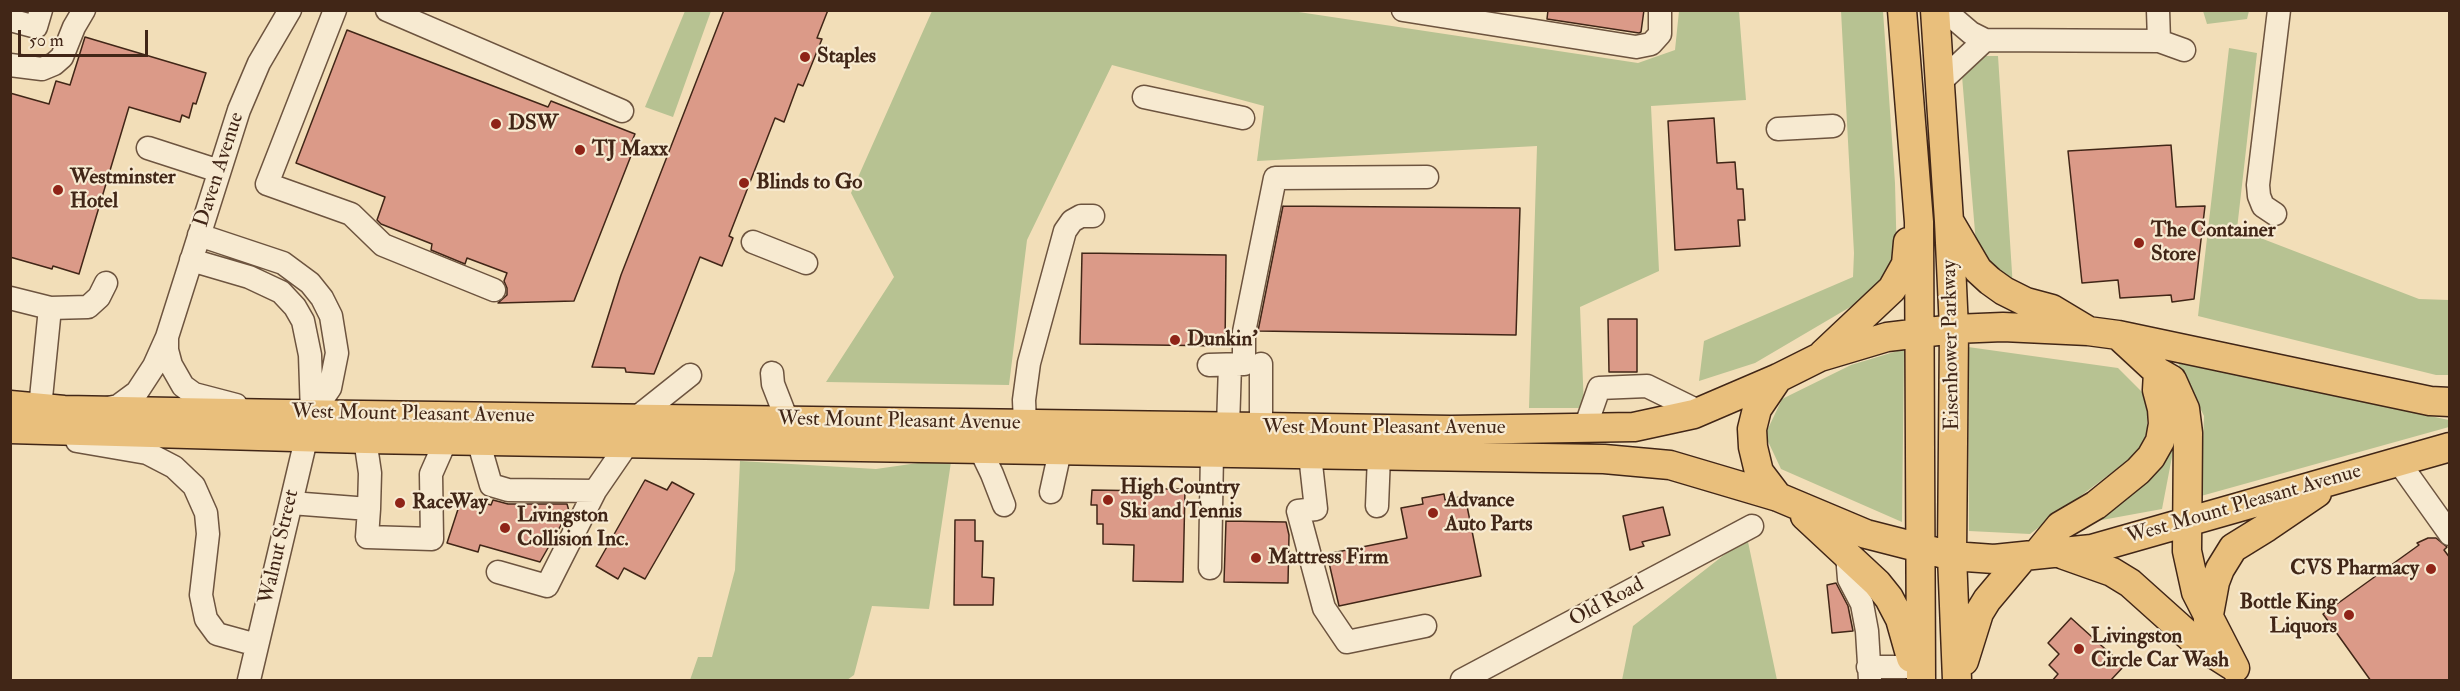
<!DOCTYPE html>
<style>
body{margin:0}
#map{position:relative;width:2460px;height:691px;overflow:hidden;background:#f2deb8;font-family:"IM FELL Double Pica",serif}
canvas{display:block}
.frame{position:absolute;inset:0;border:12px solid #412617;pointer-events:none}
.scale{position:absolute;left:18px;top:30px;width:130px;height:27px;box-sizing:border-box;border:3px solid #412617;border-top:0;padding-left:8px;font-size:18px;line-height:21px;white-space:nowrap;color:#412617;-webkit-text-stroke:4px #f7ead1;paint-order:stroke}
</style>
<div id="map">
<canvas width="2460" height="691"></canvas>
<div class="frame"></div>
<div class="scale">50 m</div>
</div>
<script>
const c = document.querySelector('canvas').getContext('2d');
c.lineJoin = 'round';
function fill(path, color) { c.fillStyle = color; c.fill(path, 'evenodd'); }
const poly = rows => new Path2D(rows.map(r => 'M' + r).join(''));
function trace(path, color, width, dash) { c.strokeStyle = color; c.lineWidth = width; c.lineCap = dash ? 'butt' : 'round'; c.setLineDash(dash || []); c.stroke(path); }
function drawText(font, color, halo, rows, align = 'center') {
  c.font = font + ' "IM FELL Double Pica",serif'; c.lineWidth = 4.5; c.setLineDash([]); c.textBaseline = 'middle'; c.strokeStyle = halo; c.fillStyle = color; for (const [text, x, y, turn = 0] of rows) {
    c.save(); c.translate(x, y); c.rotate((+turn || 0) * Math.PI / 180); c.textAlign = isNaN(turn) ? turn : align; if (halo) c.strokeText(text, 0, 0); c.fillText(text, 0, 0); c.restore();
  }
}
fill(poly([
 [685,11,711,11,673,117,645,107],
 [932,11,1292,11,1638,63,1675,50,1679,11,1739,11,1746,100,1651,106,1659,271,1580,307,1584,408,1529,408,1537,146,1257,161,1264,106,1112,65,1027,240,1009,385,826,382,894,277,851,193],
 [1841,11,1883,11,1895,183,1897,263,1874,293,1755,363,1699,381,1704,341,1853,277,1854,253],
 [2203,11,2203,10,2249,11,2247,19,2207,24],
 [2229,48,2257,53,2237,229,2419,299,2449,300,2449,375,2436,375,2198,316],
 [1981,56,1998,56,2013,288,1976,244,1962,76],
 [1968,347,2118,368,2147,397,2147,446,2030,534,1969,531],
 [1904,349,1902,522,1781,469,1765,435,1782,399,1851,365],
 [2178,363,2449,420,2449,427,2201,496,2204,416],
 [2175,441,2162,509,2091,522],
 [740,461,876,469,925,462,951,462,929,609,872,606,854,675,847,680,690,680,698,657,712,657,735,570],
 [1747,537,1777,680,1622,680,1633,626]
]), '#b7c292');
const building = poly([
 [724,10,828,10,817,38,822,39,803,86,798,84,784,122,775,118,729,236,733,238,722,266,700,257,654,374,626,372,625,368,592,367,621,275,724,10],
 [1548,10,1644,10,1641,32,1639,33,1547,19,1548,10],
 [347,30,548,107,551,101,635,134,632,141,636,143,574,301,498,303,507,295,507,288,504,281,507,273,467,258,465,264,431,250,432,244,381,224,377,220,385,197,296,163,347,30],
 [85,37,206,73,196,104,193,103,189,118,182,115,180,122,129,107,79,274,53,266,52,269,10,257,10,93,49,104,56,81,70,85,85,37],
 [1714,118,1717,163,1735,162,1737,189,1743,189,1745,220,1738,220,1740,246,1675,250,1668,121,1714,118],
 [2171,145,2176,207,2205,206,2194,299,2172,302,2171,295,2120,298,2118,280,2082,283,2068,151,2171,145],
 [1283,206,1520,208,1516,335,1258,331,1283,206],
 [1082,253,1226,255,1225,346,1080,344,1082,253],
 [1608,319,1637,319,1637,372,1609,372,1608,319],
 [645,480,667,490,672,482,694,494,645,579,624,568,618,579,596,566,645,480],
 [1152,489,1185,489,1183,582,1133,581,1134,545,1103,544,1103,524,1097,524,1097,505,1091,505,1092,490,1152,491,1152,489],
 [1444,494,1445,500,1465,496,1481,576,1339,606,1327,554,1407,538,1401,508,1423,504,1422,498,1444,494],
 [462,497,491,505,493,500,508,504,567,504,569,511,540,562,480,545,478,552,447,543,462,497],
 [1663,507,1670,535,1642,542,1644,546,1630,550,1623,516,1663,507],
 [955,520,975,520,975,541,983,541,982,577,994,578,993,605,954,605,955,520],
 [1226,521,1286,522,1289,535,1288,583,1224,582,1226,521],
 [2436,538,2447,547,2444,550,2450,558,2450,681,2371,681,2323,614,2419,545,2417,543,2428,538,2436,538],
 [1836,583,1848,606,1853,631,1832,633,1827,585,1836,583],
 [2071,618,2124,666,2110,681,2052,681,2058,674,2049,665,2059,654,2048,643,2071,618]
]);
fill(building, '#db9a88');
trace(building, '#412617', 1.5);
const minor = poly([
 [335,10,267,184,351,214,383,245,494,290],
 [387,10,622,111],
 [1403,10,1636,47,1651,44,1660,34,1660,10],
 [1944,10,1971,33,1985,40,2159,41,2184,50],
 [2158,10,2159,41],
 [10,20,36,27,41,10],
 [10,65,42,69,54,64,62,57,74,27,84,10],
 [1939,83,1985,40],
 [1144,97,1243,118],
 [1778,129,1833,126],
 [148,148,219,171],
 [2275,214,2263,206,2259,196,2258,185,2279,10],
 [199,235,283,263,310,283,322,298,331,316,337,353,330,388,312,414],
 [753,242,806,263],
 [191,260,249,277,281,292,295,307,303,321,310,355,312,414,249,680],
 [10,298,50,308,88,307,99,297,106,283],
 [167,338,167,350,171,365,183,386,194,394,236,405],
 [1209,365,1244,364,1244,332,1275,178,1427,177],
 [772,373,773,384,787,420],
 [40,408,50,308],
 [104,409,118,406,137,392,154,366,167,337,239,110,259,63,290,10],
 [636,418,690,375],
 [1025,424,1024,400,1029,363,1065,231,1072,221,1081,216,1093,216],
 [1228,427,1230,365],
 [1261,427,1261,364],
 [1585,428,1599,388,1647,386,1700,412],
 [478,440,491,485,508,490,595,491,547,586,498,572],
 [77,441,147,453,174,467,194,486,206,513,208,534,201,595,206,619,217,634,257,645],
 [980,449,992,474,1004,505],
 [1310,455,1316,509,1298,511,1324,608,1347,642,1425,626],
 [2398,461,2450,534],
 [595,491,628,443],
 [1051,492,1060,451],
 [291,503,369,509,370,473,365,439],
 [1377,506,1379,456],
 [369,509,367,537,432,539,431,474,446,440],
 [1847,554,1849,579,1862,604,1867,631,1870,680],
 [1210,568,1212,453],
 [1868,667,1914,667],
 [1462,680,1752,526]
]);
const major = poly([
 [1902,10,1919,222,1921,680],
 [1935,10,1949,221,1954,329,1952,556,1957,680],
 [1951,224,1978,270,1990,281,2004,291,2026,302,2052,309,2087,330],
 [2118,335,2158,372,2172,380,2185,409,2188,433,2187,551,2196,592,2235,668],
 [1823,354,1892,289,1906,264,1908,242],
 [1778,378,1757,409,1752,429,1753,447,1759,472,1778,497],
 [10,405,64,410,287,414,1261,427,1451,430,1634,427,1694,414,1778,378,1820,357,1887,337,1954,329,2003,327,2088,331,2118,335,2430,401,2450,402],
 [10,429,365,439,1604,459,1670,465,1778,497,1866,534,1952,556,1994,559,2092,549,2450,447],
 [1805,516,1877,583,1889,598,1900,619,1911,658],
 [2037,554,2060,526,2096,505,2138,471,2151,457,2160,441,2163,424,2162,409,2157,390,2158,372],
 [2064,555,2112,572,2130,583,2198,644,2231,665],
 [2208,620,2215,582,2220,569,2233,548,2267,527,2317,493],
 [1964,661,1979,613,1987,600,2024,556]
]);
trace(minor, '#6d543f', 25);
trace(major, '#412617', 31);
trace(minor, '#f7ead1', 22);
trace(major, '#e9bf7c', 28);
for (const [x, y, r, color] of [
 [805,57,6,"#8f2418"],
 [496,124,6,"#8f2418"],
 [580,150,6,"#8f2418"],
 [744,183,6,"#8f2418"],
 [58,190,6,"#8f2418"],
 [2139,243,6,"#8f2418"],
 [1175,340,6,"#8f2418"],
 [1108,500,6,"#8f2418"],
 [400,503,6,"#8f2418"],
 [1433,513,6,"#8f2418"],
 [505,528,6,"#8f2418"],
 [1256,558,6,"#8f2418"],
 [2431,569,6,"#8f2418"],
 [2349,615,6,"#8f2418"],
 [2079,649,6,"#8f2418"]
]) { const dot = new Path2D(); dot.arc(x, y, r, 0, 2 * Math.PI); c.fillStyle = color; c.fill(dot); trace(dot, '#f7ead1', 2); }
drawText('bold 21px', '#412617', '#f7ead1', [
 ["Staples",817,57],
 ["DSW",508,124],
 ["TJ Maxx",592,150],
 ["Westminster",70,178],
 ["Hotel",70,202],
 ["Blinds to Go",756,183],
 ["The Container",2151,231],
 ["Store",2151,255],
 ["Dunkin'",1187,340],
 ["High Country",1120,488],
 ["Ski and Tennis",1120,512],
 ["Advance",1445,501],
 ["Auto Parts",1445,525],
 ["RaceWay",412,503],
 ["Livingston",517,516],
 ["Collision Inc.",517,540],
 ["Mattress Firm",1268,558],
 ["CVS Pharmacy",2419,569,"right"],
 ["Bottle King",2337,603,"right"],
 ["Liquors",2337,627,"right"],
 ["Livingston",2091,637],
 ["Circle Car Wash",2091,661]
], 'left');
drawText('21px', '#412617', '#f7ead1', [
 ["Daven Avenue",220,170,-72],
 ["Eisenhower Parkway",1952,345,-91],
 ["West Mount Pleasant Avenue",413,415,1],
 ["West Mount Pleasant Avenue",899,422,1],
 ["West Mount Pleasant Avenue",1384,428],
 ["West Mount Pleasant Avenue",2244,505,-16],
 ["Walnut Street",280,547,-77],
 ["Old Road",1607,603,-28]
]);
</script>
